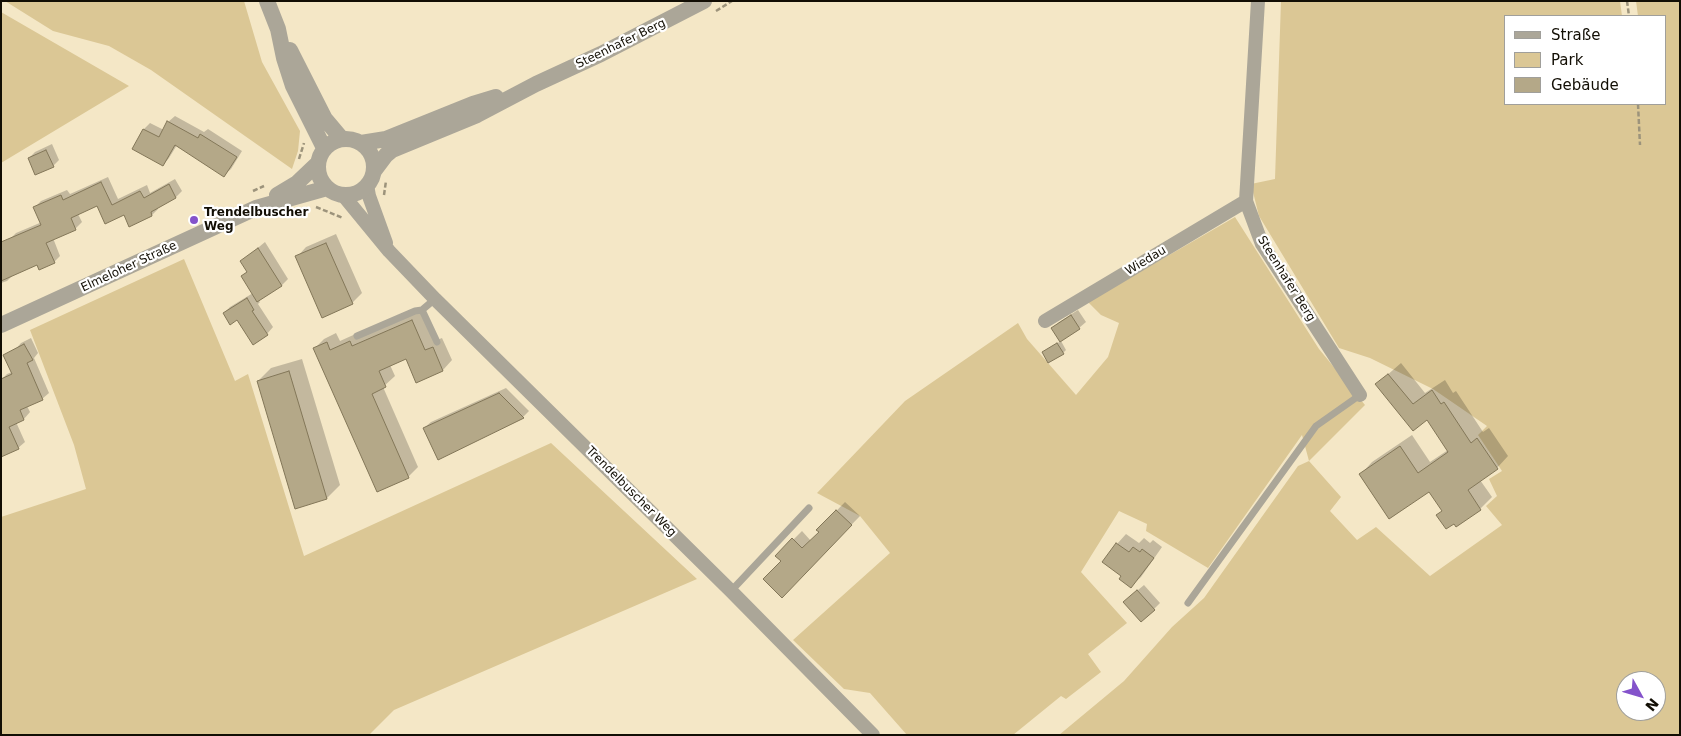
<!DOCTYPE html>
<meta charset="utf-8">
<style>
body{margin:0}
#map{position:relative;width:1681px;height:736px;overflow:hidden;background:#f4e7c6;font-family:"DejaVu Sans",sans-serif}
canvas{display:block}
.frame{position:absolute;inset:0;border:2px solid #120e04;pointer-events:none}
.legend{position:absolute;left:1504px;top:15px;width:162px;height:90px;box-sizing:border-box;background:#fff;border:1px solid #a09f9b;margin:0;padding:6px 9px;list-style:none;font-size:15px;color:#120e04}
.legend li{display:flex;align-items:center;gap:10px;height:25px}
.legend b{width:25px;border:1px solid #a09f9b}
.north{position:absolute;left:1616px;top:671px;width:50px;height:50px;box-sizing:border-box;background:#fff;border:1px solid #a09f9b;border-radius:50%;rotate:129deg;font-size:14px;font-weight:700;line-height:20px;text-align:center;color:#120e04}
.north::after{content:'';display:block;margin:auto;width:18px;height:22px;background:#8453cb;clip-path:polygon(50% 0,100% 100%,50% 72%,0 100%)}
</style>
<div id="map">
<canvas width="1681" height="736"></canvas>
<div class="frame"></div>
<ul class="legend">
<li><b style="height:6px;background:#aba698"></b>Straße</li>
<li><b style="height:14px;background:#dbc795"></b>Park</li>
<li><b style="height:14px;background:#b4a888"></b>Gebäude</li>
</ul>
<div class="north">N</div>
</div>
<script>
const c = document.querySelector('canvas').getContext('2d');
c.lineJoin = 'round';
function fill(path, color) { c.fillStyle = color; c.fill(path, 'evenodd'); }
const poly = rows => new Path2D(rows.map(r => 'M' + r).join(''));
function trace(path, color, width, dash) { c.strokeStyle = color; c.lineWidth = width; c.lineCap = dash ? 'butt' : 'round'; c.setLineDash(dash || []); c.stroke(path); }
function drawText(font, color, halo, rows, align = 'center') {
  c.font = font + ' "DejaVu Sans",sans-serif'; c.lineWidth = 4.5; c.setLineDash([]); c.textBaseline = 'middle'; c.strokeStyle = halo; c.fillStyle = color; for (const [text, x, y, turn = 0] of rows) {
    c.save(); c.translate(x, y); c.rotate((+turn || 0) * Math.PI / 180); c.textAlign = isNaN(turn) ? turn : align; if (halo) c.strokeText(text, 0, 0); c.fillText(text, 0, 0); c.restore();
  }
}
fill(poly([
 [5,1,244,1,262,62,300,131,298,151,292,169,151,70,109,46,53,31],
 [1281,1,1620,1,1622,16,1505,16,1505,104,1665,104,1665,16,1638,16,1636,1,1680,1,1680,735,1059,735,1124,681,1172,627,1204,598,1298,466,1309,461,1302,435,1208,568,1146,531,1147,524,1119,511,1081,572,1127,623,1088,654,1101,672,1066,699,1061,696,1013,735,907,735,870,693,844,689,793,640,890,553,860,516,817,493,905,401,1018,323,1027,339,1076,395,1108,357,1119,323,1101,315,1088,302,1235,217,1319,349,1365,405,1309,461,1341,497,1330,511,1357,540,1376,527,1430,576,1502,525,1486,506,1497,496,1489,479,1502,471,1478,435,1487,426,1433,389,1370,358,1339,348,1259,216,1251,184,1275,179],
 [1626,681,1656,681,1656,711,1626,711],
 [1,12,129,86,1,163],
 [184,259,235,381,248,374,304,556,551,443,697,579,394,710,369,735,1,735,1,517,86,489,74,445,30,330]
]), '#dbc795');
fill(poly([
 [175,116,204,132,208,129,242,151,231,169,224,175,177,145,169,158,163,165,134,149,144,129,150,123,164,130,168,122],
 [52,144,59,160,53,166,29,158,35,152],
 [108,177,118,199,147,185,150,193,175,179,182,191,176,197,157,207,158,209,152,215,130,225,124,214,97,205,78,214,82,222,75,229,53,238,60,256,54,262,38,264,13,275,7,281,1,283,1,258,10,239,16,233,42,222,35,207,41,201,67,190,70,194],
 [336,234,362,293,352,303,297,257,306,247],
 [265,242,288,279,282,285,258,300,260,302,258,304,273,327,267,334,238,318,224,313,230,307,253,293,242,276,248,271,242,261],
 [1078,310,1086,322,1079,328,1053,328,1059,322],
 [422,311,435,341,442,338,452,360,443,370,406,358,390,365,395,376,383,387,418,467,408,477,315,348,324,339,336,333,340,341,360,332],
 [31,338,38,353,34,358,49,393,42,399,27,406,30,412,24,419,16,422,25,442,18,448,1,456,1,380,7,374,12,372,15,350,21,343],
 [1061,341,1066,350,1063,353,1046,350],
 [302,359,340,485,327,498,296,507,258,381,271,368],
 [1401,363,1425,393,1445,380,1453,393,1456,391,1483,432,1489,428,1508,456,1497,468,1480,480,1492,497,1480,509,1429,490,1361,474,1372,462,1412,435,1430,462,1448,450,1427,418,1377,384],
 [506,388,529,411,523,417,438,458,424,428,431,422],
 [845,502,860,516,782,596,783,561,777,556,802,531,811,541,820,532,818,530],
 [1126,534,1139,543,1144,538,1150,543,1153,540,1162,547,1141,577,1131,586,1122,576,1117,544],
 [1144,585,1160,603,1154,609,1131,596]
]), '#0003');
const building = poly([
 [167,121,198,138,200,134,237,157,224,177,175,145,163,166,132,149,143,129,159,137,167,121],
 [46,150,54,167,35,175,28,158,46,150],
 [101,182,112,205,140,191,144,198,169,184,176,198,151,212,152,216,129,227,124,215,105,224,97,206,71,218,76,230,46,243,55,263,39,270,37,265,1,281,1,242,41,225,33,207,61,195,63,200,101,182],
 [326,243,353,304,322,318,295,256,326,243],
 [258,248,282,286,257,302,241,276,247,272,240,261,258,248],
 [247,298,254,310,252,311,268,335,253,345,237,320,230,325,223,313,247,298],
 [1071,315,1080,329,1060,342,1051,328,1071,315],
 [412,320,425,350,433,347,443,371,416,383,406,359,379,371,386,387,372,394,409,478,377,492,313,348,327,342,330,350,350,341,352,346,412,320],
 [1057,343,1064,354,1048,363,1042,352,1057,343],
 [24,344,33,360,27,363,43,400,20,410,24,420,9,427,19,449,1,457,1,379,12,374,3,355,24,344],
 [289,371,327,499,295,509,257,381,289,371],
 [1388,374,1413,404,1432,390,1441,404,1444,402,1471,443,1477,438,1498,469,1468,490,1481,510,1456,527,1454,524,1446,529,1436,515,1442,511,1429,492,1389,519,1359,474,1400,446,1418,473,1448,452,1427,420,1413,431,1375,384,1388,374],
 [499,393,524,418,438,460,423,428,499,393],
 [836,510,852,525,782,598,763,579,781,561,775,556,792,538,802,548,819,532,816,530,836,510],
 [1116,543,1129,552,1133,547,1140,552,1142,549,1154,558,1131,588,1119,579,1121,576,1102,562,1116,543],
 [1137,590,1155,610,1141,622,1123,602,1137,590]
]);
fill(building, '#b4a888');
trace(building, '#827658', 1);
trace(poly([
 [1627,1,1629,16],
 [716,11,732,1],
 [1638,104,1640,145],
 [299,159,304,143],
 [253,191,264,186],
 [384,195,386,181],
 [316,207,343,218]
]), '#9c937b', 2.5, [5, 2.5]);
trace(poly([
 [435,299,422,310,437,342],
 [357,336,415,311,422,310],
 [731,591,809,508],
 [1188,603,1316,426,1360,395]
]), '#aba698', 7);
trace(poly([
 [1258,1,1246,201,1262,244,1360,395],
 [367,185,369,196,386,243],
 [343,195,389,251,435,299,731,591,873,735],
 [1045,321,1246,201]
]), '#aba698', 14);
trace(poly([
 [267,1,278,29,284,58,293,86,324,148],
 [290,50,325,119,341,138],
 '318 167a28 28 0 1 1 56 0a28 28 0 1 1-56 0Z',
 [361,143,386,139,473,104,496,97],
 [374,171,386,155,392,150,477,115,536,84,601,54,704,1],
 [277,195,297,183,317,164],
 [1,325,256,208,327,188]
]), '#aba698', 16);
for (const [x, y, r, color] of [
 [194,220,5,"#8453cb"]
]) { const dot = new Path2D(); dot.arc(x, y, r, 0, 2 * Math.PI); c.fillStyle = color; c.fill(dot); trace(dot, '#fff', 2); }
drawText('12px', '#120e04', '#fff', [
 ["Steenhafer Berg",621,44,-26],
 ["Wiedau",1146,261,-31],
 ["Elmeloher Straße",129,267,-25],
 ["Steenhafer Berg",1286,279,58],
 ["Trendelbuscher Weg",631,492,45]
]);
drawText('bold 12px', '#120e04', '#fff', [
 ["Trendelbuscher",204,213],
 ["Weg",204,227]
], 'left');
</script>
